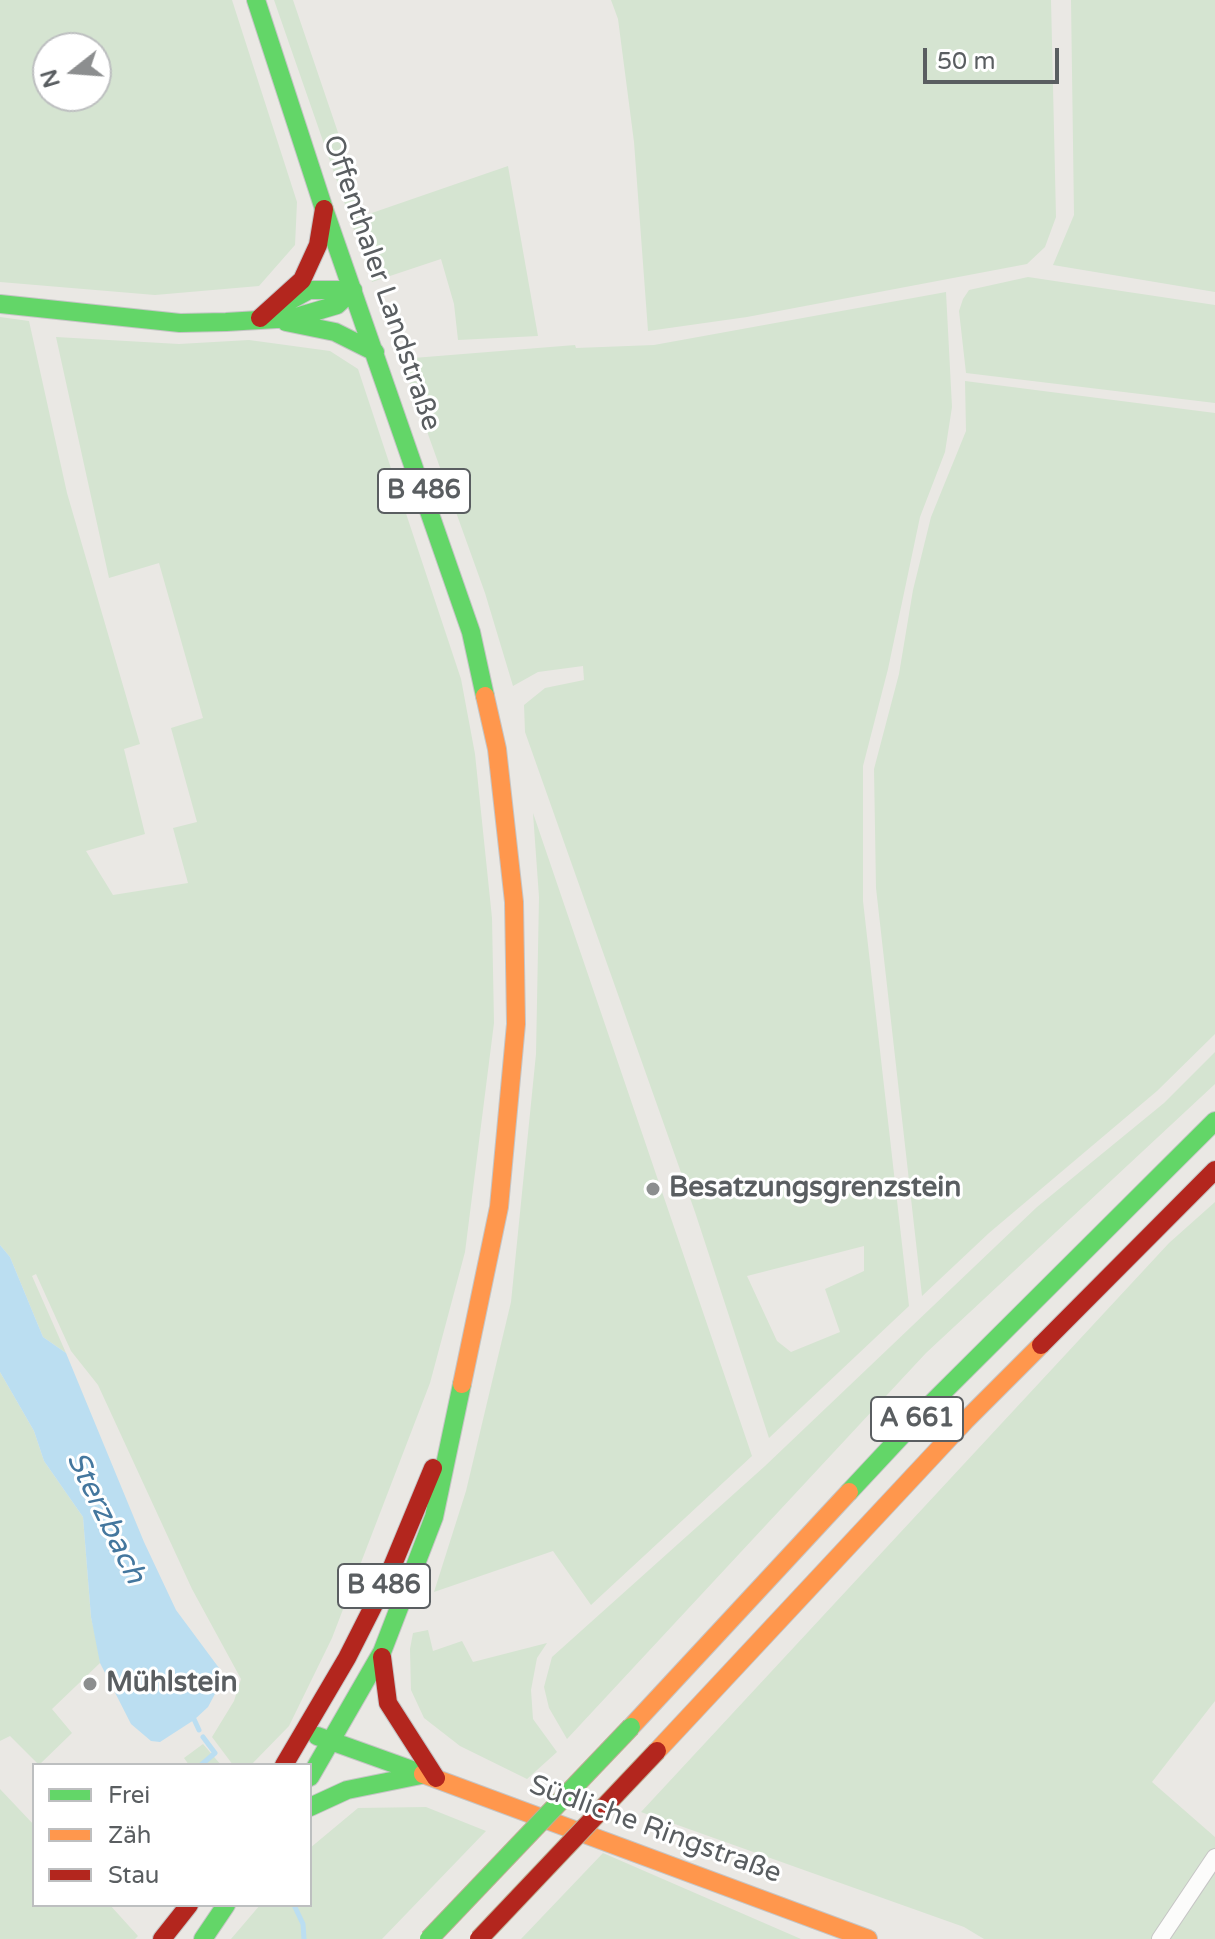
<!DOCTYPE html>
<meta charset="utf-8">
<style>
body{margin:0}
#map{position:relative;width:1215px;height:1939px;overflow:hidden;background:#eae8e4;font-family:"Varela Round",sans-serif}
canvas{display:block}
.legend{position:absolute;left:32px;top:1763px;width:280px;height:144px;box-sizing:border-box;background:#fff;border:2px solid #bdbfc0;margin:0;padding:10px 14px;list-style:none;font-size:24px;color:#5a5e61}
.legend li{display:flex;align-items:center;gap:16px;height:40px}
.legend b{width:40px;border:2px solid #bdbfc0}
.north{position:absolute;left:32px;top:32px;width:80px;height:80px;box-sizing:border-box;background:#fff;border:2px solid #bdbfc0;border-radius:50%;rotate:253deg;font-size:22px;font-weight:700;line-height:32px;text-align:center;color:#5a5e61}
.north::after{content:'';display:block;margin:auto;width:28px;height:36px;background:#8c8e8f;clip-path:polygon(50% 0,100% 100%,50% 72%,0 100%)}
.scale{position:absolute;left:923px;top:48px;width:136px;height:36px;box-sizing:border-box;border:4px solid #5a5e61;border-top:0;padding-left:10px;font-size:24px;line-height:28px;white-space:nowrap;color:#5a5e61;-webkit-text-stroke:6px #fff;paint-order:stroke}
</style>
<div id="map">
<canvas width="1215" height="1939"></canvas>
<ul class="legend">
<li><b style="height:10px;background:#63d668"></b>Frei</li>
<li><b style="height:10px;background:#ff974d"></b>Zäh</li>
<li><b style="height:10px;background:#b3261e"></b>Stau</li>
</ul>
<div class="north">N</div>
<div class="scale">50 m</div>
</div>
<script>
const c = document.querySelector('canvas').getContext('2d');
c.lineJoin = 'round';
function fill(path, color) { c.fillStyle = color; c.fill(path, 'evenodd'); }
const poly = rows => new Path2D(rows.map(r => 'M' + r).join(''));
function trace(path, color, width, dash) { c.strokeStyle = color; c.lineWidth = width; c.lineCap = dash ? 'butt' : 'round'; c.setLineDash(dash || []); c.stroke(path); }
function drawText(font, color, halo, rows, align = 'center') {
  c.font = font + ' "Varela Round",sans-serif'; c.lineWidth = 6; c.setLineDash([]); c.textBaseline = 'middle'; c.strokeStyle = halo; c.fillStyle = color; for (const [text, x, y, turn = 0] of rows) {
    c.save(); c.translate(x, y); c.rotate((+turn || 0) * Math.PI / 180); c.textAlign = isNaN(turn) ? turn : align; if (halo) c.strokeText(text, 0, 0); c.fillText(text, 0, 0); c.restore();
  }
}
fill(poly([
 [0,0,232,0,297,202,295,245,259,286,155,295,0,282],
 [48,48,96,48,96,96,48,96],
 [274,0,293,0,366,215,508,166,538,336,458,340,454,304,441,259,372,282],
 [611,0,1051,0,1056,217,1045,247,1027,264,747,317,648,331,634,142,618,19],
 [1071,0,1215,0,1215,292,1053,265,1074,215],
 [1028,277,1215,305,1215,403,966,373,959,311,963,299,969,290],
 [946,292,952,407,945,452,920,517,888,669,863,766,863,901,909,1306,769,1438,695,1212,525,732,524,705,545,688,584,680,583,666,538,672,513,686,485,593,401,359,575,345,576,348,654,345],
 [864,1246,864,1271,825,1289,840,1332,791,1352,777,1341,747,1276],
 [0,317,29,321,67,493,140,744,124,749,145,834,86,851,113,895,188,883,173,828,197,822,171,728,203,718,159,563,109,578,56,337,179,344,249,340,330,351,358,369,461,679,475,754,492,918,494,1023,465,1252,430,1383,332,1638,289,1726,251,1765,233,1765,212,1737,234,1701,241,1679,192,1589,98,1385,71,1351,36,1274,32,1276,66,1353,43,1337,10,1257,0,1245],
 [965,381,1215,413,1215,1034,1157,1091,989,1233,922,1296,876,888,874,769,899,674,913,590,931,517,966,431],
 [533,813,752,1456,591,1605,553,1551,434,1592,466,1491,511,1302,536,1054,539,897],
 [1215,1052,1215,1084,926,1353,567,1739,549,1708,544,1687,552,1657,765,1466,1037,1207,1164,1103],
 [1215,1202,1215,1701,1152,1782,1215,1837,1215,1939,984,1939,964,1927,641,1812,1169,1243],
 [0,1372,34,1431,44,1461,83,1517,91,1617,99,1651,100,1663,52,1709,72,1733,39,1765,10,1736,0,1741],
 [428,1630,433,1651,462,1641,473,1662,547,1643,537,1658,531,1690,533,1719,557,1752,527,1779,460,1746,424,1718,411,1690,410,1649,413,1633],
 [203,1744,221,1765,189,1765,184,1758],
 [0,1789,34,1825,34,1905,110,1905,138,1936,135,1939,0,1939],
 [426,1807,486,1831,382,1939,231,1939,260,1905,310,1905,310,1848,358,1808],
 [603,1853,801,1939,521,1939]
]), '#d5e4d1');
fill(poly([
 [0,1245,10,1257,43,1337,66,1353,144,1542,176,1610,219,1668,216,1692,208,1707,194,1720,160,1742,151,1741,131,1724,100,1663,91,1617,83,1517,44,1461,34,1431,0,1372]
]), '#bbdef1');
trace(poly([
 [193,1717,199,1730],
 [201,1765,215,1753,203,1737],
 [294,1905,303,1924,304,1939]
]), '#bbdef1', 5);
const street = poly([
 [1160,1939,1215,1857]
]);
const fast = poly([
 [256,0,324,209,471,632,485,696],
 [287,302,309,290,353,290],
 [0,304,180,323,226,322,293,318,337,305,353,290],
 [286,322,335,332,375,352],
 [849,1492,933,1402,1215,1121],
 [317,1736,423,1774],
 [310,1777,382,1652,434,1517,462,1384],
 [310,1807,347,1790,421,1775],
 [203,1939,226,1905]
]);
const slow = poly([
 [462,1384,499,1207,516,1024,514,902,497,749,485,696],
 [631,1727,849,1492],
 [657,1751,965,1421,1041,1345],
 [423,1774,868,1939]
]);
const jam = poly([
 [260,318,302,280,318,245,324,209],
 [1041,1345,1215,1170],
 [382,1657,388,1703,436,1778],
 [284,1765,347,1658,387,1579,433,1468],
 [162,1939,189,1905]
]);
trace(street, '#c6c5c5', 18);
trace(fast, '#c5c5c5', 20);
trace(slow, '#c5c5c5', 20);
trace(jam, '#c5c5c5', 20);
trace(street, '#fcfcfb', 16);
trace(fast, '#63d668', 18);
trace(slow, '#ff974d', 18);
trace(jam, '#b3261e', 18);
const fastBridge = poly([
 [429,1939,631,1727]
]);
const jamBridge = poly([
 [479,1939,657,1751]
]);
trace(fastBridge, '#bdae95', 20, []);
trace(jamBridge, '#bdae95', 20, []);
trace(fastBridge, '#63d668', 18);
trace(jamBridge, '#b3261e', 18);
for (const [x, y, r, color] of [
 [653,1189,8,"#8c8e8f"],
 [90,1684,8,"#8c8e8f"]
]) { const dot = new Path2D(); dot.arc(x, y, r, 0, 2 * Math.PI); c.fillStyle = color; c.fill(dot); trace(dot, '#fff', 3); }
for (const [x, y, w] of [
 [424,491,92],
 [917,1419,92],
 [384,1586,92]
]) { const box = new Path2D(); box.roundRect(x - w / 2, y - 22, w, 44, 6); c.fillStyle = '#fff'; c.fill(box); trace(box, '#5a5e61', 2); }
drawText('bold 26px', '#5a5e61', null, [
 ["B 486",424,491],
 ["A 661",917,1419],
 ["B 486",384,1586]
]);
drawText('28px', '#5a5e61', '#fff', [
 ["Offenthaler Landstraße",381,283,71],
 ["Südliche Ringstraße",655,1830,20]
]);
drawText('bold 28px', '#5a5e61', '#fff', [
 ["Besatzungsgrenzstein",669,1189],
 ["Mühlstein",106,1684]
], 'left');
drawText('italic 30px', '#44779e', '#fff', [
 ["Sterzbach",105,1518,64]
]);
</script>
